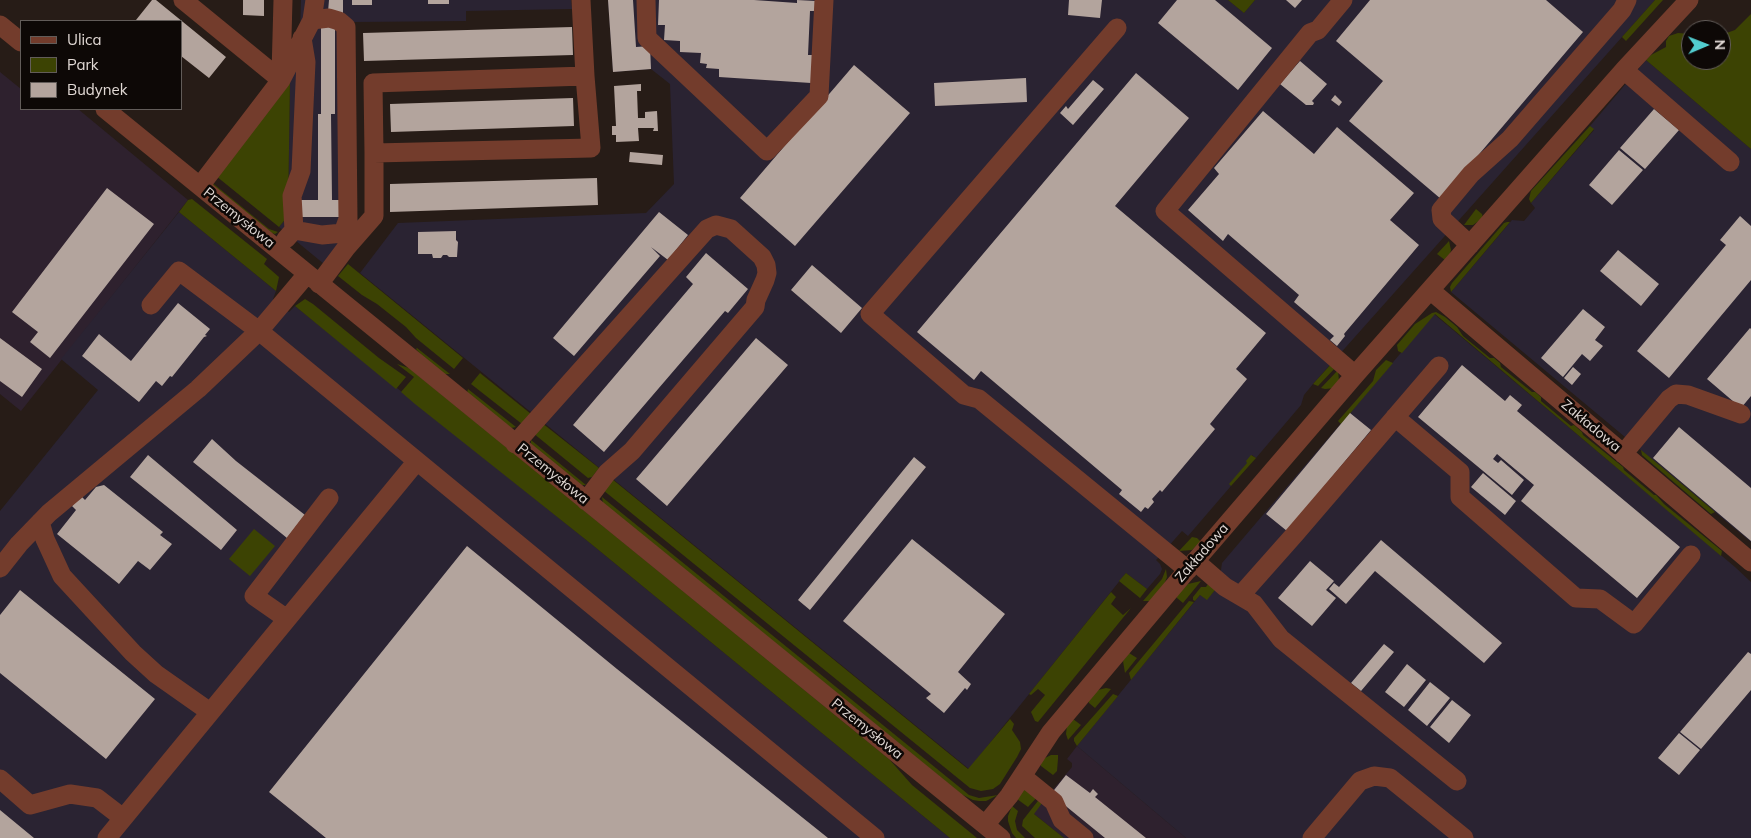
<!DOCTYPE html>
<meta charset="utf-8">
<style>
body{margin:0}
#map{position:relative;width:1751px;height:838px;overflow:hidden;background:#271c17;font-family:Mulish,sans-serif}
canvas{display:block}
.legend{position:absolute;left:20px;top:20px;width:162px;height:90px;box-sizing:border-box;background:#0d0806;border:1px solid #625c59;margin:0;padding:6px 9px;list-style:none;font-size:15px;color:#e1d9d5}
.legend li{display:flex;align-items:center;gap:10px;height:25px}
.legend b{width:25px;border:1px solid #625c59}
.north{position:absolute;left:1681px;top:20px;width:50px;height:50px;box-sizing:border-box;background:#0d0806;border:1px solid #625c59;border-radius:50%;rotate:89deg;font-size:14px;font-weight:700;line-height:20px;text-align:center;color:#e1d9d5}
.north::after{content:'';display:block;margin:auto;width:18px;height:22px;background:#52cdcf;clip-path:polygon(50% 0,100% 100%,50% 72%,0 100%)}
</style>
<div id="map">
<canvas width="1751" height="838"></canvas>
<ul class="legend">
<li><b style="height:6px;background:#733c2c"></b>Ulica</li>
<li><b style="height:14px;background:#3c4303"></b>Park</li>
<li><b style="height:14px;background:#b3a49d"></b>Budynek</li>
</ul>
<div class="north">N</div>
</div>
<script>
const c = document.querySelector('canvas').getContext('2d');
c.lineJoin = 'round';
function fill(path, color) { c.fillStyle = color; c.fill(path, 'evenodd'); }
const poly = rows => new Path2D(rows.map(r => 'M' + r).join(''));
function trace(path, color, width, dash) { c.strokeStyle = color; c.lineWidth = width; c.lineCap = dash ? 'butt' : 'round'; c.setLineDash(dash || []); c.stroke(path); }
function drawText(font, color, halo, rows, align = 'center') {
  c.font = font + ' Mulish,sans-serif'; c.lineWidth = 5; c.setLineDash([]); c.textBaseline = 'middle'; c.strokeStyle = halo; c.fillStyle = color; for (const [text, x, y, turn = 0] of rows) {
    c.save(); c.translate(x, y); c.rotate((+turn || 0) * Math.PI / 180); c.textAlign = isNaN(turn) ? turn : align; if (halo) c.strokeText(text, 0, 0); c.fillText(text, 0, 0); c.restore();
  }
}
fill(poly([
 [0,72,21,89,21,109,78,109,188,200,21,411,0,394],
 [1077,746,1186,838,1064,838,1033,813,1072,767,1072,763,1067,759]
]), '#2e212e');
fill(poly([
 [301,0,571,0,572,9,466,11,466,21,354,22,355,214,359,222,324,264,279,227,288,216,290,82,300,37],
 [608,0,1228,0,1244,13,1255,0,1655,0,1313,384,1304,395,1301,405,1256,458,1252,455,1248,463,1230,484,1231,486,1188,536,1182,531,1159,557,1156,560,1160,564,1162,569,1160,574,1147,589,1126,573,969,769,360,273,398,223,646,213,674,184,670,84,651,69,613,72],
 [1646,60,1751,149,1751,542,1451,292,1512,220,1524,221,1535,208,1531,203,1594,130,1590,126],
 [179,212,276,291,273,299,289,312,295,306,590,543,950,838,0,838,0,511,98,390,61,359],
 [1434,314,1735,567,1751,582,1751,838,1186,838,1077,746,1200,595,1207,599,1215,590,1209,585,1221,570,1222,563]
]), '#2a2332');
fill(poly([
 [1228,0,1255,0,1244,13],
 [1655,0,1663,0,1626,41,1622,37],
 [1751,14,1751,149,1646,60,1651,55,1666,47,1666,41,1669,36,1678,33,1691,34,1691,60,1721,60,1721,35,1735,30],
 [290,82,288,216,279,227,216,176],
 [1590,126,1594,129,1531,203,1529,199,1531,191],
 [210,181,269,229,278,232,275,234,268,232,210,187],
 [192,199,267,259,264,264,279,277,276,291,179,212,188,200],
 [1476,209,1482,214,1483,218,1473,225,1464,225],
 [1507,222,1510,222,1451,292,1450,287,1452,283,1504,223],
 [1449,241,1451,250,1450,254,1445,260,1437,254],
 [348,264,463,358,454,369,416,338,406,327,377,304,362,295,338,276],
 [305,299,313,304,379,358,406,377,396,389,295,306],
 [1436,312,1445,317,1457,327,1463,336,1490,358,1494,358,1500,363,1501,367,1532,392,1535,392,1541,397,1541,401,1571,426,1574,425,1582,432,1583,435,1623,467,1624,470,1654,495,1656,495,1664,504,1722,551,1721,556,1435,314,1402,353,1398,351,1397,345,1415,324,1432,313],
 [417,348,450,374,443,374,425,359,416,349],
 [1386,360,1393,363,1341,424,1338,421,1373,381,1376,370],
 [1333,362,1336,367,1318,386,1313,384],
 [397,364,409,368,889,759,912,785,977,838,950,838,590,543,415,404,401,392,414,377],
 [1338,370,1339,381,1335,388,1325,389,1321,388],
 [480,373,531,414,522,424,471,384],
 [468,389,516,427,511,428,467,393],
 [542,423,599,468,592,477,588,478,533,433],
 [531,440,586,485,580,485,531,445],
 [1641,450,1652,459,1715,512,1711,514,1642,455],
 [1251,455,1256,458,1231,486,1229,484,1247,463,1246,461],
 [612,479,968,769,1010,719,1014,724,1012,730,1020,742,1021,749,1017,757,1000,784,993,789,981,791,970,788,603,490],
 [602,497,963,790,969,795,979,798,998,795,986,801,979,801,973,800,961,794,603,503],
 [254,529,275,546,250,576,229,559],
 [1192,537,1197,538,1201,542,1192,550,1179,551],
 [1166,569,1167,577,1164,585,1150,601,1143,601,1162,579],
 [1126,573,1147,589,1140,598,1119,581],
 [1201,581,1183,603,1177,598,1176,596,1188,584],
 [1208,584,1215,590,1207,600,1200,595,1195,601,1193,600,1193,597,1201,587,1206,587],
 [1111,592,1116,597,1111,604,1123,615,1131,608,1038,722,1035,721,1031,712,1045,695,1038,689,1031,695,1029,694],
 [1189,601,1194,602,1131,680,1129,673],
 [1129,653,1137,658,1125,673,1123,661],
 [1106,688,1111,689,1095,708,1089,703,1088,699,1098,690],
 [1113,694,1118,696,1077,746,1074,741,1074,738],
 [1073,719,1081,725,1068,740,1066,734,1067,725],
 [1051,755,1058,755,1058,759,1057,771,1053,775,1041,766,1040,762,1045,758],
 [1024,787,1039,795,1028,807,1017,799],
 [1041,797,1045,799,1034,814,1064,838,1035,838,1022,826,1023,820],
 [1012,806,1018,811,1015,821,1017,830,1025,838,1016,838,1012,833,1008,821,1008,816]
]), '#3c4303');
fill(poly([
 [152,0,156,0,226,57,209,78,181,56,181,21,136,20],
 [243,0,264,0,264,16,243,15],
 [329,0,343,0,343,13,328,12],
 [352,0,372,0,372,5,352,5],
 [428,0,449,0,449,4,428,4],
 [608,0,633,0,636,47,650,46,651,69,613,72],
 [659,0,754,0,797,3,797,0,816,1,815,11,810,11,808,55,813,55,811,83,719,77,719,69,706,68,707,64,700,63,701,53,680,52,680,41,664,40,665,25,658,25],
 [1069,0,1102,0,1100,18,1068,15],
 [1177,0,1215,0,1272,48,1238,90,1158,23],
 [1286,0,1302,0,1295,8],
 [1370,0,1546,0,1583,32,1441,199,1349,121,1383,81,1336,41],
 [321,27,335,27,335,114,331,114,332,200,339,200,339,217,299,217,299,200,318,200,318,114,321,114],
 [572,27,573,55,364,61,363,33],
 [1300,61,1327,84,1312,101,1314,103,1313,105,1306,105,1280,84],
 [854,65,910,113,795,246,740,198],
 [1136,73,1189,118,1115,206,1266,333,1236,369,1247,379,1210,424,1215,429,1162,492,1160,490,1152,499,1154,502,1148,509,1145,507,1141,512,1119,494,1122,490,981,371,974,380,917,332],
 [1026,78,1027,102,935,106,934,83],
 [1093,80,1104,89,1073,125,1060,113,1066,106,1068,109],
 [641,84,641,91,637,91,638,118,645,118,645,112,657,111,658,131,653,131,654,128,638,128,639,141,616,142,616,135,612,135,612,126,616,126,614,86],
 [1335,95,1342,102,1339,106,1331,100],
 [573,98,574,126,391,132,390,104],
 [1654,109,1679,130,1645,169,1620,148],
 [1263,111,1314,154,1337,127,1414,193,1390,220,1419,245,1344,334,1345,336,1337,346,1330,340,1334,336,1294,302,1299,295,1228,234,1223,241,1188,210,1219,174,1214,168],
 [1619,150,1643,170,1612,205,1589,185],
 [630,152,663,155,662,165,629,162],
 [597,178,598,205,390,212,390,184],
 [107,188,154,224,50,358,30,342,38,332,12,312],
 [659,212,688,235,668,260,651,247,660,256,574,356,553,338],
 [1740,216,1751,226,1751,280,1669,378,1637,351,1726,245,1720,240],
 [456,231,456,240,458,242,457,257,449,257,447,255,443,255,441,258,433,258,432,254,418,254,418,232],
 [1618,250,1659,284,1641,306,1600,271],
 [706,253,748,289,728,313,725,311,604,452,573,425,693,284,686,277],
 [812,265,862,308,841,333,791,290],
 [178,303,210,329,205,335,207,336,204,337,172,377,170,376,162,386,156,381,139,402,82,356,99,334,131,361],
 [1583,309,1605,327,1595,340,1603,346,1590,361,1582,354,1563,377,1541,358],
 [1750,328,1751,329,1751,396,1741,408,1707,379],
 [0,338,42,369,22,397,0,381],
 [756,338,788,365,667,506,636,479],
 [1462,365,1505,401,1510,395,1522,405,1517,411,1680,547,1637,598,1521,501,1534,485,1497,454,1493,459,1498,463,1501,460,1524,480,1512,495,1418,417],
 [1573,367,1581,374,1572,385,1564,378],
 [1350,413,1371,430,1287,531,1266,514],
 [1679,427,1751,488,1751,541,1653,458],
 [212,439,236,461,305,515,287,538,193,462],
 [148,455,237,530,221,550,130,477],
 [914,457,926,467,810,610,798,600],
 [1483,473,1516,501,1505,515,1471,487],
 [104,485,163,532,160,535,172,544,150,570,138,561,119,584,57,534,76,510,72,506,81,496,85,500,96,487],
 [912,539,1005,614,958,672,971,684,967,690,965,688,944,713,926,698,931,694,843,621],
 [1381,540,1502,643,1484,663,1375,571,1346,604,1329,589,1334,583,1339,587],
 [467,546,617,669,828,838,326,838,269,792],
 [1310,561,1334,581,1326,590,1336,598,1312,626,1278,598],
 [20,590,155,699,106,759,0,673,0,615],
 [1384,644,1394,652,1361,691,1351,683],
 [1748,652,1751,654,1751,690,1701,749,1680,732],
 [1407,664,1426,680,1404,707,1385,692],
 [1430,682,1450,698,1427,726,1408,710],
 [1452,700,1471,715,1449,743,1430,727],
 [1679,733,1700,750,1679,775,1658,758],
 [1066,775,1090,793,1093,789,1098,794,1095,797,1146,838,1105,838,1051,794],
 [0,810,34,838,0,838]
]), '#b3a49d');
trace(poly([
 [183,0,281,80],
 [581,0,585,76],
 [646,0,647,38,767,151,819,96,824,0],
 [1343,0,1318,30,1310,33,1165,211,1355,375],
 [0,25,21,42],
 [1117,28,870,314,964,395,979,399,1188,570],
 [1624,70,1730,162],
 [281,74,283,0],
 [105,109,1001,838],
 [200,186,281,80,312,20,315,0],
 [294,230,322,235,343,233,348,219,346,27,339,21,329,18,312,20],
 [286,239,294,230,292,196,301,171,306,62,302,38],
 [1470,245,1442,219,1441,210,1471,174,1510,139,1622,10,1627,0],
 [319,284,346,248,374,216,374,153,591,148,585,76,373,83,374,153],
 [1430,290,1751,562],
 [151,305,179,271,259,331,875,838],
 [1395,417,1460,472,1460,497,1576,598,1600,599,1634,624,1691,555],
 [515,444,707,229,716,225,731,229,762,257,766,265,767,273,765,280,756,300,755,307,632,451,607,473,586,501],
 [1623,454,1669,399,1676,394,1688,395,1741,414],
 [40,522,45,539,62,576,133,653,156,674,210,712],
 [1195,561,1225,587,1254,604,1281,639,1457,781],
 [0,568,19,544,49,513,198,389,259,331,307,274],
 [1240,596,1295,534,1439,366],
 [287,619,254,596,329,498],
 [1022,776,1054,802,1062,820,1084,838],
 [0,779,30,805,70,794,97,798,123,818],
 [985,825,1009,796,1051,732,1179,580,1355,375,1624,70,1689,0],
 [107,838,417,461],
 [1312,838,1360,781,1374,776,1390,778,1464,838]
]), '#733c2c', 19);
drawText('14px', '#e1d9d5', '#0d0806', [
 ["Przemysłowa",239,218,39],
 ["Zakładowa",1591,426,40],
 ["Przemysłowa",553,474,39],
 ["Zakładowa",1202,553,-49],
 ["Przemysłowa",867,729,39]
]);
</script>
